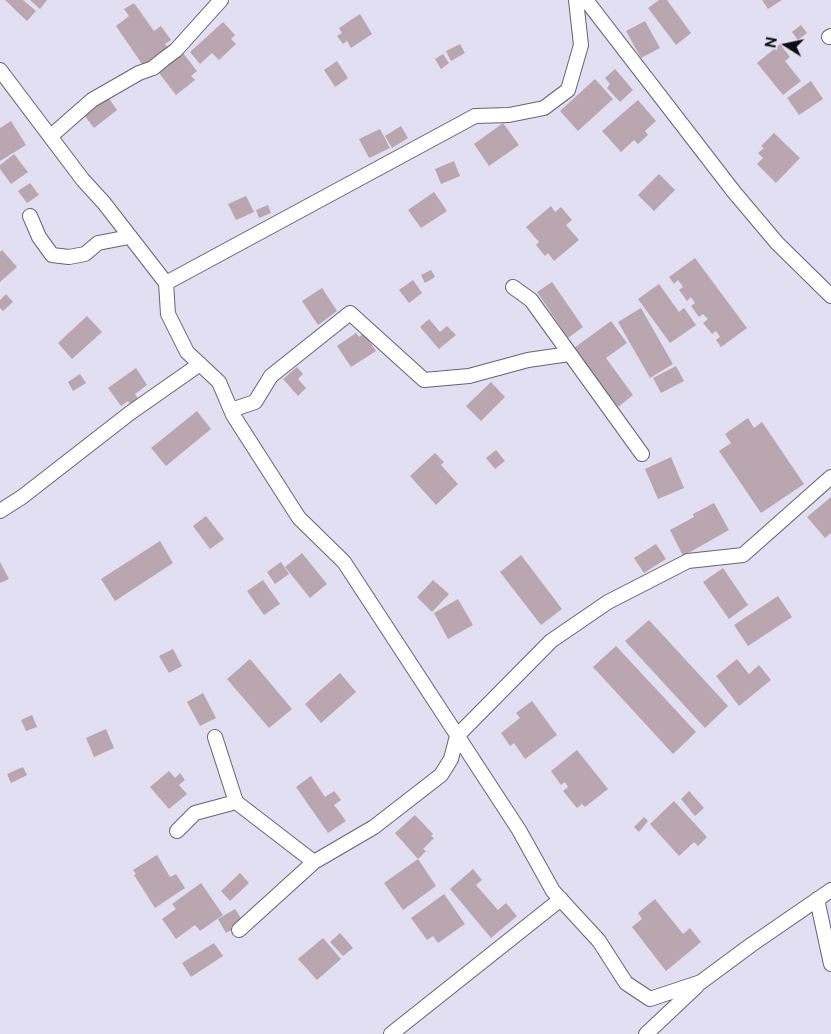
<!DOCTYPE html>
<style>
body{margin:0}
#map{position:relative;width:831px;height:1034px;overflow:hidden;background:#e2dff2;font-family:"Public Sans",sans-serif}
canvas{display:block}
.north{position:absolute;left:761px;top:20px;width:50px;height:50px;-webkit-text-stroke:4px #e2dff2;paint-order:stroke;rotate:280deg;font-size:14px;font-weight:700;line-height:20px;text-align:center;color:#0d0c12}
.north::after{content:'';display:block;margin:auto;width:18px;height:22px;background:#0d0c12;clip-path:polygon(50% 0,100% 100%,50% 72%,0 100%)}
</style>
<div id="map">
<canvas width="831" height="1034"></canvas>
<div class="north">N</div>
</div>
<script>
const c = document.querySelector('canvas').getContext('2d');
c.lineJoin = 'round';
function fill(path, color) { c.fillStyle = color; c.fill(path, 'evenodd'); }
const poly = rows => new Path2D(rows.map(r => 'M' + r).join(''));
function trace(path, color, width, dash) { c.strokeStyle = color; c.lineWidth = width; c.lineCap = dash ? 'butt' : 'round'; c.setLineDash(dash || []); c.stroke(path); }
fill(poly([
 [5,0,23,0,36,11,27,21],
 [30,0,47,0,40,9],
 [659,0,667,0,691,33,676,45,648,8],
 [762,0,782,0,768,9],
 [134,3,154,31,161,26,171,40,165,44,169,50,144,67,116,26,129,16,124,9],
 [360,14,372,34,351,48,347,41,343,44,337,36,342,33,339,28],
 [645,21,660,48,641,58,626,31],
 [223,22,235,35,231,39,236,44,219,60,212,53,200,64,190,52],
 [801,25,807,33,798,40,792,32],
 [460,44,465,53,451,61,446,51],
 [780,44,790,57,785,61,801,81,783,95,757,63],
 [183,53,197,71,191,76,195,80,176,95,159,73],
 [443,54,449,63,441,69,435,59],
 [337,61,348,78,335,87,324,70],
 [615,69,633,90,620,102,607,88,610,84,605,78],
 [595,79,613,99,578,131,560,111],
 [811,81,823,99,799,115,787,98],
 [108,97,117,110,94,128,84,115],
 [638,100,656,121,645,131,648,135,638,144,634,140,621,152,602,131],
 [11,121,26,145,0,161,0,128],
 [503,123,519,145,489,166,474,144],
 [401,126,408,138,392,148,385,136],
 [380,129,390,148,369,158,359,139],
 [774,133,800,158,776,183,757,164,763,158,758,153,764,148,761,146],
 [14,154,28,172,11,184,0,169,0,165],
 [454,161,460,176,441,184,435,169],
 [659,174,675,190,654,211,638,195],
 [30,183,39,195,27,203,18,191],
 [434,192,447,211,421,228,408,210],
 [246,196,254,212,236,220,228,204],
 [268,205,271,213,259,218,256,210],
 [551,206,555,212,561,207,572,220,566,225,579,240,554,261,548,253,545,256,536,245,539,242,526,227],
 [2,250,17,267,0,282,0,252],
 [695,258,747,328,721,347,716,340,720,337,716,331,712,334,703,323,708,319,703,314,699,317,691,306,695,303,691,297,687,301,679,290,683,287,678,280,674,284,669,277],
 [431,270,435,277,425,283,421,275],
 [413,280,422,293,409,303,399,290],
 [552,282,583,327,568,338,537,292],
 [659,284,679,312,684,308,696,325,670,343,638,299],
 [322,288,337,311,318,325,302,301],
 [6,294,13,302,3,311,0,308,0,300],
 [641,308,673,364,650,378,618,322],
 [87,316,102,332,72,359,58,343],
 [429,319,440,332,447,326,456,335,439,349,420,327],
 [611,321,627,343,606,358,633,395,618,407,574,348],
 [356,333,359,337,364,333,376,351,351,367,337,346],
 [676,366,684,381,661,393,653,378],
 [297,367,303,374,298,379,306,388,298,396,283,379],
 [136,368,147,385,135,394,138,399,130,404,128,401,121,406,108,388],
 [80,374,86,383,73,391,68,382],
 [491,382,505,397,481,421,466,406],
 [197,411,211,429,166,466,151,448],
 [748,418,754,428,762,422,804,484,761,513,719,451,731,443,725,434],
 [496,450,505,461,495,469,486,458],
 [435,453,444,462,441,465,458,484,436,505,410,476],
 [671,457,684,488,658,499,645,469],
 [831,497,831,533,825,538,807,517],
 [714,503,729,530,683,556,670,530,694,517,693,514],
 [206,516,224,539,210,549,193,526],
 [160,541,173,563,115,601,101,579],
 [656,544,666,559,644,573,634,558],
 [302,553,327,584,310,598,285,567],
 [521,555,562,609,541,625,500,572],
 [0,562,9,579,0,583],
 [281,562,289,574,275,584,267,572],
 [723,568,748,605,729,619,703,582],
 [263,580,280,604,264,615,247,591],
 [433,580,449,594,432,612,417,597],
 [778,596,792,617,748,646,734,625],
 [458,599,473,625,448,639,434,613],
 [649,620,728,706,705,728,625,641],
 [616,646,696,732,673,754,593,667],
 [173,649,182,666,169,673,159,656],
 [250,659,292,709,269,728,227,679],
 [737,659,749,674,759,665,771,680,739,706,716,676],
 [340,673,356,692,321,723,305,704],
 [203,693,216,718,200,726,187,702],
 [532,701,557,735,525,759,514,743,510,746,501,733,520,718,516,713],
 [32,715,37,727,26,731,21,720],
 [106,729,114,748,94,757,86,738],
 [577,750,608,789,585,807,582,804,577,808,563,791,568,787,565,782,561,785,551,771],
 [23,767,27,775,11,783,7,774],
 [169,771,175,778,180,773,185,780,179,785,187,794,169,809,150,787],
 [311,776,325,797,334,791,341,800,334,805,346,821,328,833,296,787],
 [689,791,704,808,695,816,681,799],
 [674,801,707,837,698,846,694,842,679,856,650,824],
 [415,815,433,834,431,836,434,838,423,849,426,851,418,859,395,833],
 [644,817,648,821,639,832,634,827],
 [157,855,170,877,176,874,185,888,155,908,134,875,136,874,133,870],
 [418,859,436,886,403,910,384,883],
 [473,869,482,880,476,885,498,910,506,903,517,916,491,938,450,889],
 [240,873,249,883,230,901,221,891],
 [201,883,223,915,200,931,195,925,176,939,162,919,176,909,172,904],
 [444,894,465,924,438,943,433,936,427,940,411,918],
 [655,899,683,934,690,928,701,942,666,971,632,927,642,919,638,913],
 [235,909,244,923,226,933,218,919],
 [340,933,353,948,343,956,330,942],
 [323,938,341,959,317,980,298,959],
 [214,943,223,956,191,977,182,963]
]), '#b9a6b0');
const minor = poly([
 [586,0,734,192,777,243,831,296],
 [829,37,831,36],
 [0,70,83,180,104,203,166,283,168,314,187,352,219,382,233,415,299,518,344,562,519,830,553,891,599,941,626,983,650,999,701,982,751,945,831,890],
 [51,136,92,100,139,73,153,68,164,59,176,50,221,0],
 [30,216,39,237,52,255,69,257,85,254,98,243,129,237],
 [166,283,475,116,509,115,544,108,568,90,581,45,576,0],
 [513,287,531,300,642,454],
 [231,410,255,402,271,376,350,313,424,380,469,376,528,360,569,354],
 [0,511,22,497,130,413,200,364],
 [215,737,236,802,314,862],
 [177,831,195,813,236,802],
 [817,899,831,964],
 [239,930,314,862,374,827,441,775,451,759,457,736,551,641,608,602,688,561,743,555,831,477],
 [391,1034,561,899],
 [646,1034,697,986]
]);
trace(minor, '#666374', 16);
trace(minor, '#fff', 14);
</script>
